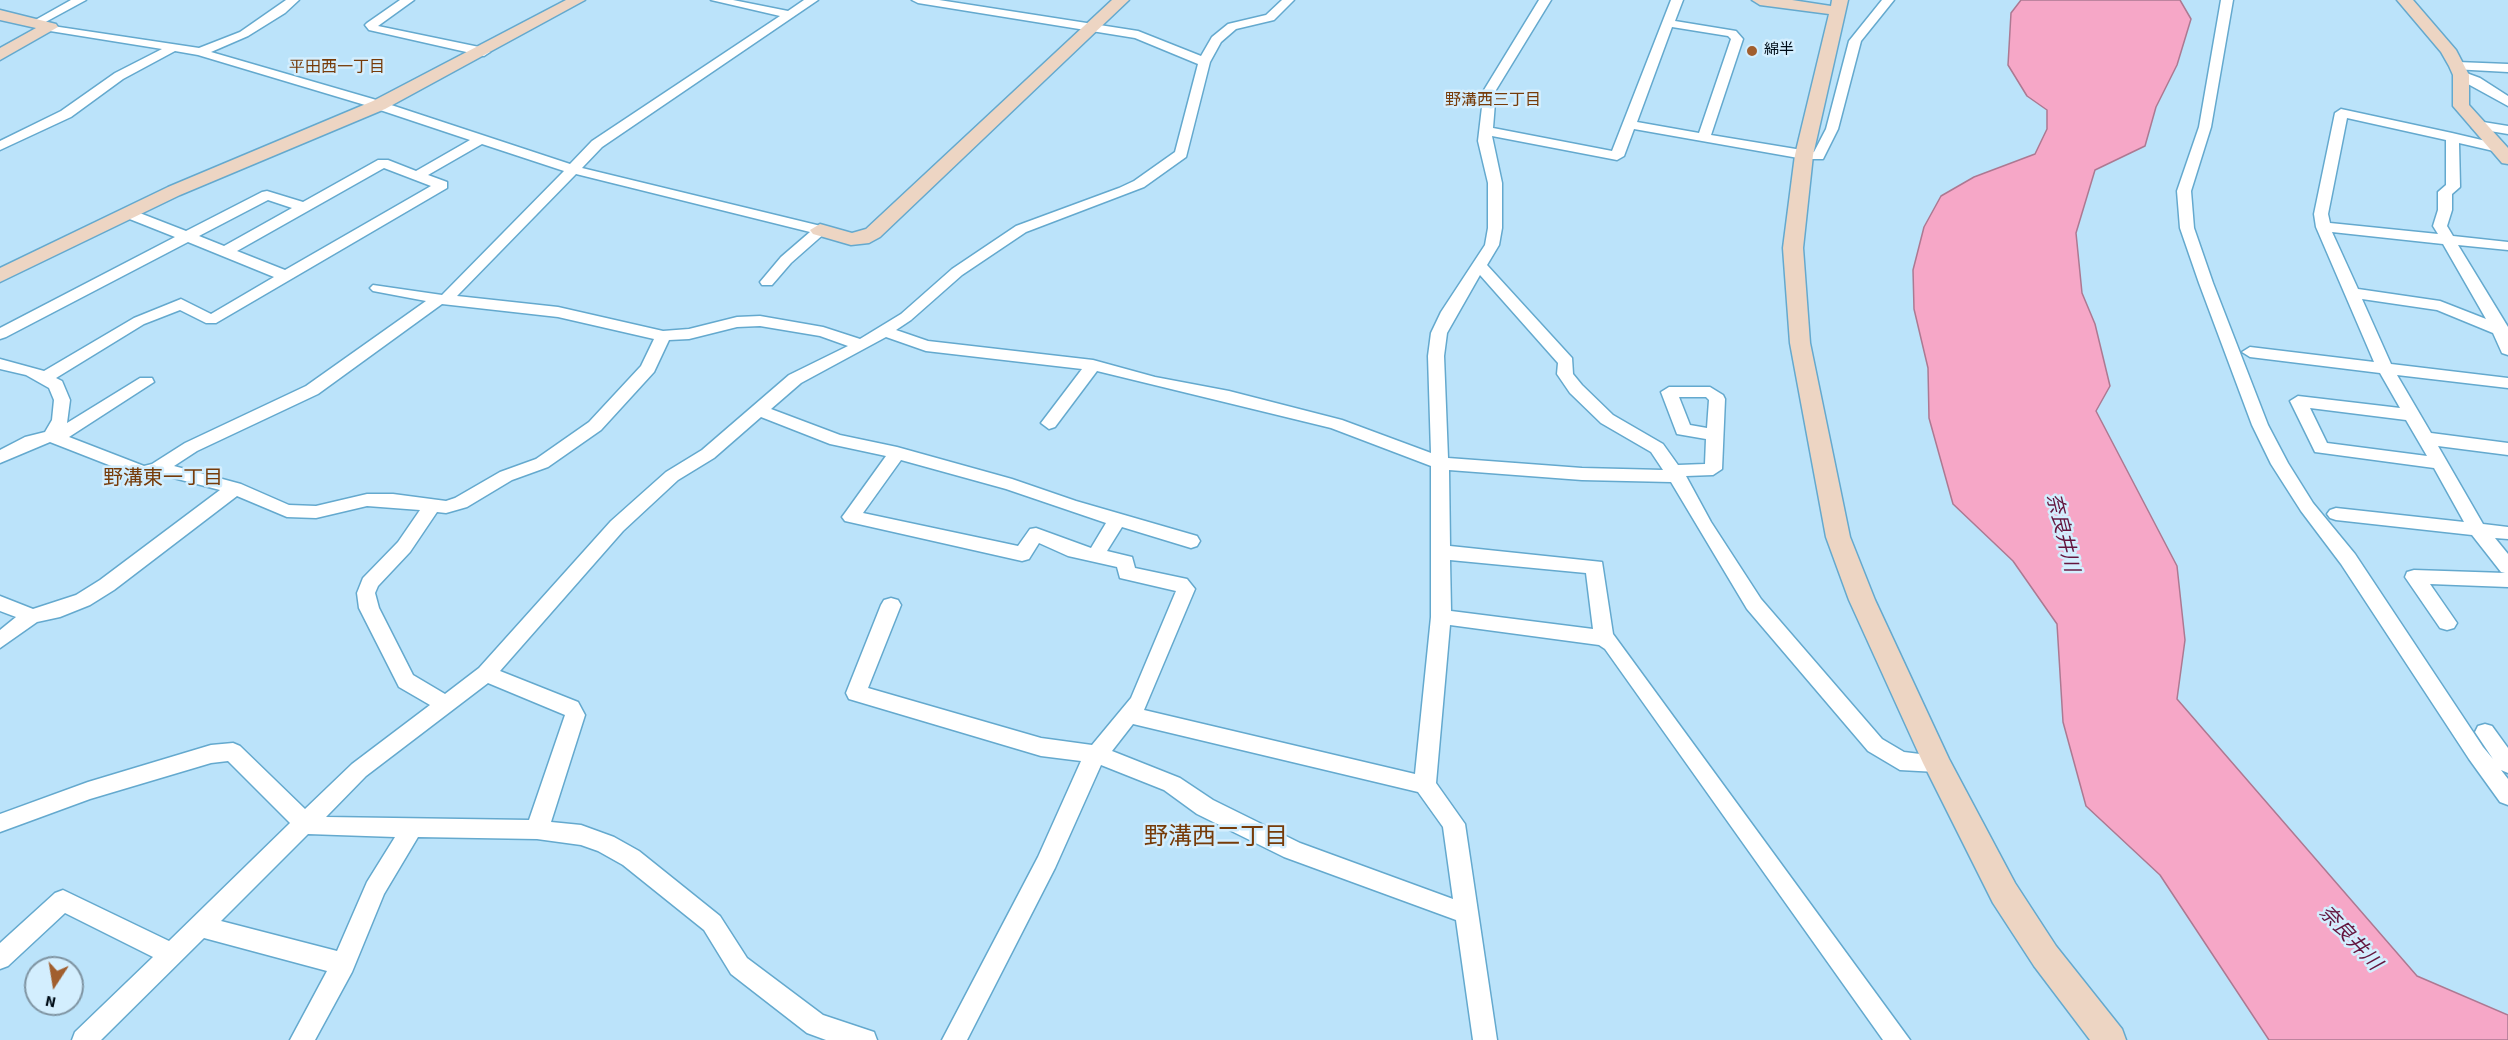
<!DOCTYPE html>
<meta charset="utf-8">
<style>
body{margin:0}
#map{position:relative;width:2508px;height:1040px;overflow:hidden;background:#bbe3fa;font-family:"Source Sans 3",sans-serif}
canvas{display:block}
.north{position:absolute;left:24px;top:956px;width:60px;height:60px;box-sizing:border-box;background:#d3eefe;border:2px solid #7f94a2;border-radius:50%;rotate:192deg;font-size:16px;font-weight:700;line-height:24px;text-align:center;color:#000d18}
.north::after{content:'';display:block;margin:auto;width:21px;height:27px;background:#a15e2e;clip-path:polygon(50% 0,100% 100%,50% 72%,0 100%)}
</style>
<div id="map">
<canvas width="2508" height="1040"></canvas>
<div class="north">N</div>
</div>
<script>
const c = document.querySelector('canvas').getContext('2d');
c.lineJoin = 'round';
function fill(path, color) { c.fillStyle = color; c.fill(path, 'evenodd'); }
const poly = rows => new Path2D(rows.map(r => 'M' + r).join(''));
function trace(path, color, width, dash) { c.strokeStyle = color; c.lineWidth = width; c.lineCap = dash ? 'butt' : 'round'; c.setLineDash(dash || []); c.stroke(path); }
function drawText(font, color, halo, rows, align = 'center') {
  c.font = font + ' "Source Sans 3","Noto Sans JP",sans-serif'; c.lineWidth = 5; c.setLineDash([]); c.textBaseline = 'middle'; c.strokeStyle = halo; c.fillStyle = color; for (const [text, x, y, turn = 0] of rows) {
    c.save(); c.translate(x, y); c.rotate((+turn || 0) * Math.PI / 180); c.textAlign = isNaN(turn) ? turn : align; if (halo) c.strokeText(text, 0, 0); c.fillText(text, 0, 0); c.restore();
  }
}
const water = poly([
 [2021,0,2180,0,2191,19,2177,65,2156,107,2145,146,2095,170,2076,233,2082,293,2095,324,2110,386,2096,411,2177,566,2185,640,2177,699,2417,976,2508,1015,2508,1040,2269,1040,2160,875,2086,806,2063,722,2057,624,2013,561,1953,504,1929,418,1928,368,1914,309,1913,270,1924,227,1941,196,1974,177,2035,154,2047,129,2047,110,2027,96,2008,65,2011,13,2021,0]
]);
fill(water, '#f6a7c7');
trace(water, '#ac7992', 1.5);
const street = poly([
 [71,0,86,0,40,25,30,23,71,0],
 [286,0,299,0,285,13,248,36,211,52,373,99,570,164,592,141,780,16,711,0,733,0,788,11,804,0,818,0,602,147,582,168,825,227,825,233,791,263,772,285,762,285,760,282,781,257,810,232,576,174,457,296,558,307,663,331,689,329,737,317,760,316,823,327,860,339,901,314,952,269,1016,226,1119,188,1134,181,1175,152,1198,64,1135,38,918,3,912,0,939,0,1138,31,1201,56,1212,37,1228,24,1266,15,1282,0,1294,0,1274,20,1236,29,1221,42,1210,62,1186,157,1144,187,1026,232,962,275,911,320,896,330,928,341,1093,360,1155,377,1229,391,1342,420,1431,453,1428,356,1431,333,1441,312,1485,245,1488,228,1488,183,1478,141,1484,90,1539,0,1551,0,1496,90,1493,128,1612,151,1671,0,1683,0,1675,21,1736,31,1743,39,1711,135,1814,152,1826,129,1849,41,1882,0,1894,0,1861,41,1838,129,1823,159,1804,159,1634,129,1624,156,1617,160,1492,136,1502,183,1502,228,1499,245,1487,265,1572,358,1573,374,1582,385,1613,415,1663,444,1678,465,1705,464,1706,439,1677,434,1661,392,1669,387,1710,387,1723,395,1725,399,1722,469,1713,475,1686,476,1711,522,1761,599,1882,739,1904,752,1944,757,1948,763,1944,769,1937,772,1900,770,1868,751,1747,609,1671,482,1582,480,1449,470,1450,546,1602,562,1613,634,1910,1040,1883,1040,1605,649,1599,645,1450,625,1436,783,1465,824,1497,1040,1473,1040,1456,920,1284,857,1197,814,1164,790,1101,765,1055,868,967,1040,942,1040,1038,857,1081,761,1041,756,849,699,846,693,881,605,884,600,891,598,898,600,901,605,868,688,1041,738,1092,745,1131,698,1176,591,1120,578,1117,567,1068,556,1039,543,1029,559,1022,561,845,521,842,517,845,513,886,456,830,444,761,417,714,458,678,480,623,531,500,671,578,702,585,715,551,822,581,825,614,837,639,851,720,916,747,958,823,1015,874,1032,877,1040,826,1040,807,1033,731,974,704,930,623,865,598,851,581,845,537,839,418,837,384,894,352,972,315,1040,290,1040,327,971,204,938,101,1040,72,1040,75,1032,153,957,65,913,8,966,0,969,0,943,55,893,63,890,169,941,290,823,228,761,211,763,90,799,0,832,0,814,88,782,211,745,233,743,240,746,305,809,352,764,430,705,399,687,359,608,357,593,363,578,398,542,420,510,367,506,316,518,287,517,237,496,114,590,90,605,60,617,37,622,0,648,0,630,16,617,0,611,0,596,33,609,76,595,100,580,220,490,158,474,143,478,137,476,50,442,0,463,0,450,25,437,45,432,52,420,54,400,49,388,26,375,0,369,0,359,44,371,134,318,181,299,211,314,274,277,188,242,6,337,0,339,0,328,175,237,122,216,122,210,132,210,186,231,262,192,267,191,303,202,378,160,388,160,416,171,470,140,365,105,198,55,175,51,123,79,71,117,0,150,0,141,61,111,115,73,162,49,50,31,44,27,46,25,199,48,240,32,286,0],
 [1672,27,1728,36,1731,39,1699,133,1637,122,1672,27],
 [482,144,564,171,442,295,373,285,370,288,373,291,426,301,306,386,185,443,152,464,144,466,69,437,154,382,152,378,140,378,67,423,70,400,62,381,56,378,144,324,180,310,206,323,216,323,447,188,447,182,428,175,482,144],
 [384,168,431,186,285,270,237,251,384,168],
 [268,200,292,208,224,246,199,236,268,200],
 [1480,275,1558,363,1557,374,1570,393,1601,423,1651,452,1663,470,1582,468,1448,458,1444,356,1447,333,1480,275],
 [442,304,558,317,654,339,641,366,589,422,536,459,500,472,455,498,446,501,393,494,367,494,316,506,289,505,241,484,174,466,197,451,318,394,442,304],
 [760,326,820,336,848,346,789,375,702,450,666,472,611,521,479,668,445,694,413,675,379,608,375,593,378,586,410,552,437,512,446,513,467,507,512,480,548,467,601,430,654,372,669,340,689,339,737,327,760,326],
 [886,337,926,351,1082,369,1041,423,1049,429,1055,427,1097,371,1331,428,1431,466,1431,617,1415,774,1144,710,1195,589,1187,579,1135,568,1132,557,1107,551,1122,527,1191,548,1197,546,1200,541,1197,536,1076,501,1012,479,897,447,840,435,771,409,801,383,886,337],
 [1679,397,1706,397,1709,400,1707,428,1690,425,1679,397],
 [901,460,1006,489,1106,523,1091,548,1036,528,1030,529,1018,546,863,513,901,460],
 [1450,560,1586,573,1593,629,1451,611,1450,560],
 [488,683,565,715,529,820,326,817,366,776,488,683],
 [1133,724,1418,792,1443,827,1453,899,1300,843,1213,800,1180,778,1112,751,1133,724],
 [308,834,395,837,367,882,337,951,221,921,308,834],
 [400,0,414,0,378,26,484,48,490,52,484,56,369,30,365,25,367,23,400,0],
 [2221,0,2233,0,2211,127,2191,191,2194,228,2213,283,2268,425,2288,463,2313,503,2355,554,2483,747,2493,759,2475,732,2478,726,2485,724,2492,726,2508,748,2508,773,2501,770,2508,779,2508,805,2500,802,2469,759,2341,564,2301,511,2271,464,2252,425,2199,283,2180,228,2177,191,2199,127,2221,0],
 [2457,62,2508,64,2508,72,2453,69,2451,66,2457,62],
 [2461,71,2480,78,2508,96,2508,106,2457,78,2457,72,2461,71],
 [2341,109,2452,133,2503,145,2505,148,2498,152,2459,143,2460,187,2452,194,2452,210,2447,226,2453,236,2508,242,2508,250,2458,245,2508,327,2508,355,2502,353,2493,333,2437,310,2362,299,2391,364,2508,378,2508,388,2397,375,2431,433,2508,443,2508,455,2438,446,2483,524,2508,527,2508,539,2495,538,2508,554,2508,587,2430,584,2457,623,2454,628,2447,630,2440,628,2405,577,2407,572,2414,570,2505,573,2501,572,2472,535,2336,520,2330,518,2327,514,2330,510,2336,508,2464,522,2434,468,2315,452,2290,401,2298,396,2400,408,2380,373,2250,357,2242,352,2250,347,2374,362,2316,227,2314,214,2335,113,2341,109],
 [2347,118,2446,140,2446,185,2438,192,2438,210,2433,226,2438,234,2330,223,2328,214,2347,118],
 [2332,232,2443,244,2486,319,2440,301,2358,289,2332,232],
 [2310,408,2406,420,2427,456,2327,443,2310,408],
 [2477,121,2508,126,2508,134,2472,128,2472,122,2477,121]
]);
const secondary = poly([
 [566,0,585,0,385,109,180,195,0,282,0,268,168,187,373,101,566,0],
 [1112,0,1129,0,880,237,869,243,851,245,813,234,810,230,820,224,852,233,866,229,1112,0],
 [1752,0,1792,0,1831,6,1832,0,1848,0,1813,155,1803,248,1810,343,1850,537,1875,600,1949,759,2015,883,2056,946,2122,1029,2126,1040,2090,1040,2034,966,1993,903,1923,763,1849,600,1826,537,1790,343,1783,248,1795,155,1829,14,1760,5,1752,0],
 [2397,0,2413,0,2456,50,2469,75,2469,105,2508,148,2508,164,2502,163,2453,106,2453,75,2449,66,2441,52,2397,0],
 [0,10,56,24,58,27,0,60,0,48,36,28,0,20,0,10]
]);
trace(street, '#64a9ce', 3);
trace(secondary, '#64a9ce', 3);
fill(street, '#fff');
fill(secondary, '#edd5c3');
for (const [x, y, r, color] of [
 [1752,51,6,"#a15e2e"]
]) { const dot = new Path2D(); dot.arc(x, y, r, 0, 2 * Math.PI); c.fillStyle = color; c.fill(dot); trace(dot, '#d3eefe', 2); }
drawText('15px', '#000d18', '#d3eefe', [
 ["綿半",1764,51]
], 'left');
drawText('16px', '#763b09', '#d3eefe', [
 ["平田西一丁目",337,68],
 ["野溝西三丁目",1493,101]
]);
drawText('20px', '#763b09', '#d3eefe', [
 ["野溝東一丁目",163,480]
]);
drawText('italic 20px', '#64153e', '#d3eefe', [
 ["奈良井川",2061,533,76],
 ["奈良井川",2349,939,47]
]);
drawText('24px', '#763b09', '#d3eefe', [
 ["野溝西二丁目",1216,839]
]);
</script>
